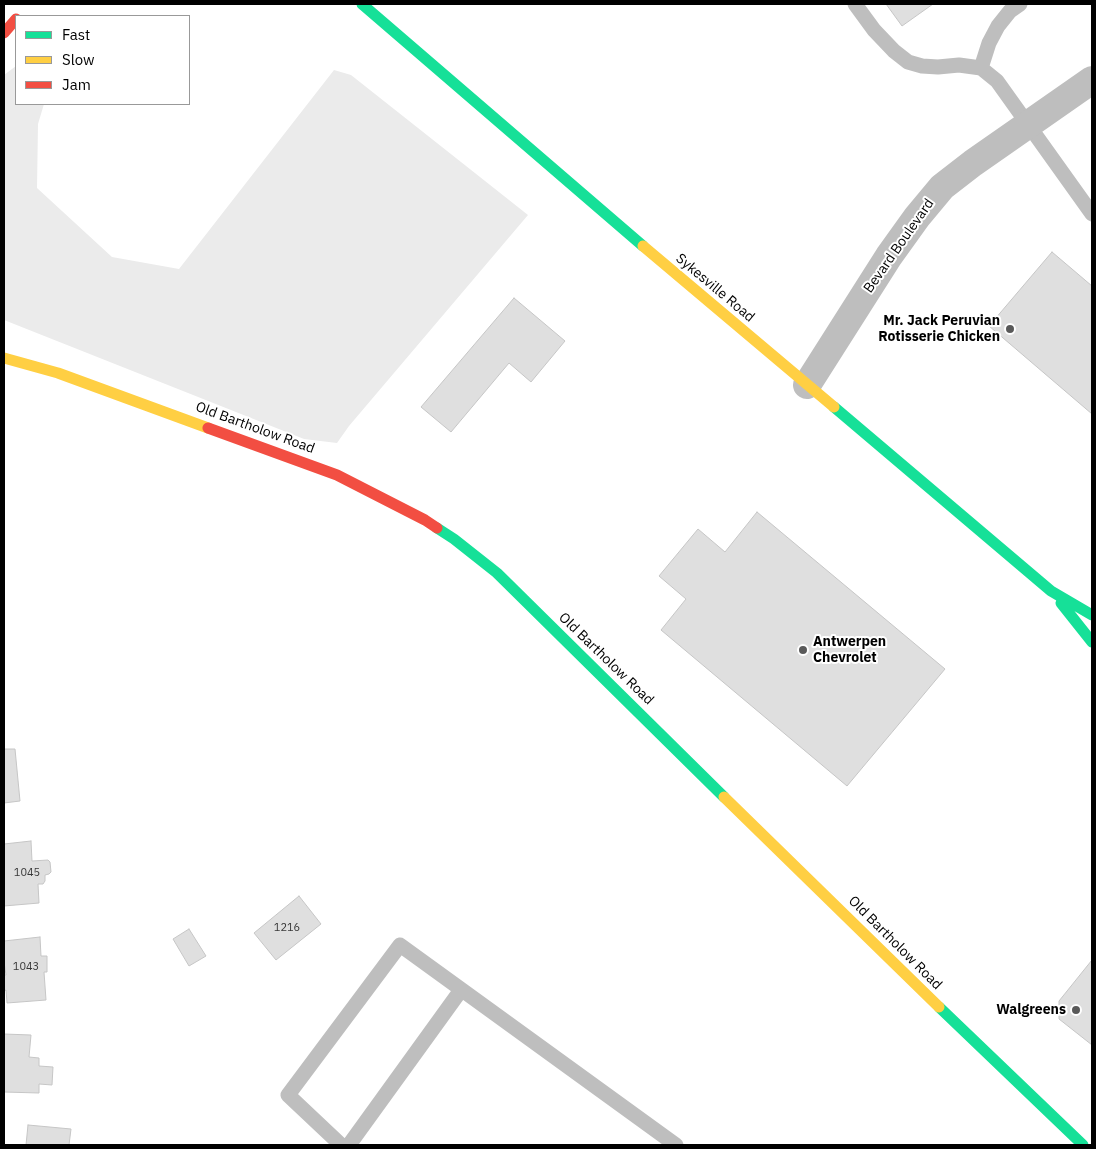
<!DOCTYPE html>
<style>
body{margin:0}
#map{position:relative;width:1096px;height:1149px;overflow:hidden;background:#fff;font-family:"IBM Plex Sans",sans-serif}
canvas{display:block}
.frame{position:absolute;inset:0;border:5px solid #000;pointer-events:none}
.legend{position:absolute;left:15px;top:15px;width:175px;height:90px;box-sizing:border-box;background:#fff;border:1px solid #999;margin:0;padding:6px 9px;list-style:none;font-size:15px;color:#000}
.legend li{display:flex;align-items:center;gap:10px;height:25px}
.legend b{width:25px;border:1px solid #999}
</style>
<div id="map">
<canvas width="1096" height="1149"></canvas>
<div class="frame"></div>
<ul class="legend">
<li><b style="height:6px;background:#16e098"></b>Fast</li>
<li><b style="height:6px;background:#ffcf43"></b>Slow</li>
<li><b style="height:6px;background:#f24e42"></b>Jam</li>
</ul>
</div>
<script>
const c = document.querySelector('canvas').getContext('2d');
c.lineJoin = 'round';
function fill(path, color) { c.fillStyle = color; c.fill(path, 'evenodd'); }
const poly = rows => new Path2D(rows.map(r => 'M' + r).join(''));
function trace(path, color, width, dash) { c.strokeStyle = color; c.lineWidth = width; c.lineCap = dash ? 'butt' : 'round'; c.setLineDash(dash || []); c.stroke(path); }
function drawText(font, color, halo, rows, align = 'center') {
  c.font = font + ' "IBM Plex Sans",sans-serif'; c.lineWidth = 4; c.setLineDash([]); c.textBaseline = 'middle'; c.strokeStyle = halo; c.fillStyle = color; for (const [text, x, y, turn = 0] of rows) {
    c.save(); c.translate(x, y); c.rotate((+turn || 0) * Math.PI / 180); c.textAlign = isNaN(turn) ? turn : align; if (halo) c.strokeText(text, 0, 0); c.fillText(text, 0, 0); c.restore();
  }
}
fill(poly([
 [16,66,16,104,44,104,38,124,37,188,112,257,179,269,334,70,351,75,528,215,349,426,337,443,304,439,4,320,4,75]
]), '#ebebeb');
const building = poly([
 [886,4,933,4,902,26,886,4],
 [1052,252,1092,286,1092,414,989,326,1052,252],
 [514,298,565,341,531,382,509,363,451,432,421,407,514,298],
 [757,512,945,669,847,786,661,630,686,599,659,576,698,529,725,552,757,512],
 [4,749,15,749,20,801,4,803,4,749],
 [31,841,32,861,48,860,50,862,51,872,49,874,45,875,45,881,43,884,38,884,39,903,4,906,4,844,31,841],
 [299,896,321,924,276,960,254,933,299,896],
 [189,929,206,956,189,966,173,939,189,929],
 [40,937,41,956,47,956,47,972,44,972,46,1000,7,1003,6,990,4,991,4,975,6,975,4,962,4,941,40,937],
 [1092,960,1092,1045,1059,1019,1059,1001,1092,960],
 [4,1034,31,1035,29,1057,39,1058,39,1066,53,1067,52,1085,39,1084,39,1093,4,1092,4,1034],
 [28,1125,71,1129,69,1145,26,1145,28,1125]
]);
fill(building, '#dfdfdf');
trace(building, '#c6c6c6', 1);
trace(poly([
 [855,4,874,30,894,51,908,62,922,66,938,67,959,65,981,68,997,81,1092,214],
 [981,68,989,43,998,26,1010,11,1020,4],
 [341,1145,288,1095,400,945,676,1145],
 [349,1145,461,990]
]), '#bebebe', 15);
trace(poly([
 [807,385,889,256,917,217,942,187,973,163,1092,80]
]), '#bebebe', 28);
trace(poly([
 [362,4,643,246],
 [834,407,1051,591,1092,615],
 [437,528,454,539,497,573,724,797],
 [1061,603,1092,642],
 [939,1007,1083,1145]
]), '#16e098', 11);
trace(poly([
 [643,246,834,407],
 [4,358,58,373,208,428],
 [724,797,939,1007]
]), '#ffcf43', 11);
trace(poly([
 [4,33,16,19],
 [208,428,337,475,425,520,437,528]
]), '#f24e42', 11);
for (const [x, y, r, color] of [
 [1010,329,5,"#595959"],
 [803,650,5,"#595959"],
 [1076,1010,5,"#595959"]
]) { const dot = new Path2D(); dot.arc(x, y, r, 0, 2 * Math.PI); c.fillStyle = color; c.fill(dot); trace(dot, '#fff', 2); }
drawText('11px', '#383838', null, [
 ["1045",27,873],
 ["1216",287,928],
 ["1043",26,967]
]);
drawText('14px', '#000', '#fff', [
 ["Bevard Boulevard",899,246,-55],
 ["Sykesville Road",715,288,40],
 ["Old Bartholow Road",255,428,20],
 ["Old Bartholow Road",606,659,44],
 ["Old Bartholow Road",895,943,45]
]);
drawText('bold 14px', '#000', '#fff', [
 ["Mr. Jack Peruvian",1000,321],
 ["Rotisserie Chicken",1000,337],
 ["Antwerpen",813,642,"left"],
 ["Chevrolet",813,658,"left"],
 ["Walgreens",1066,1010]
], 'right');
</script>
